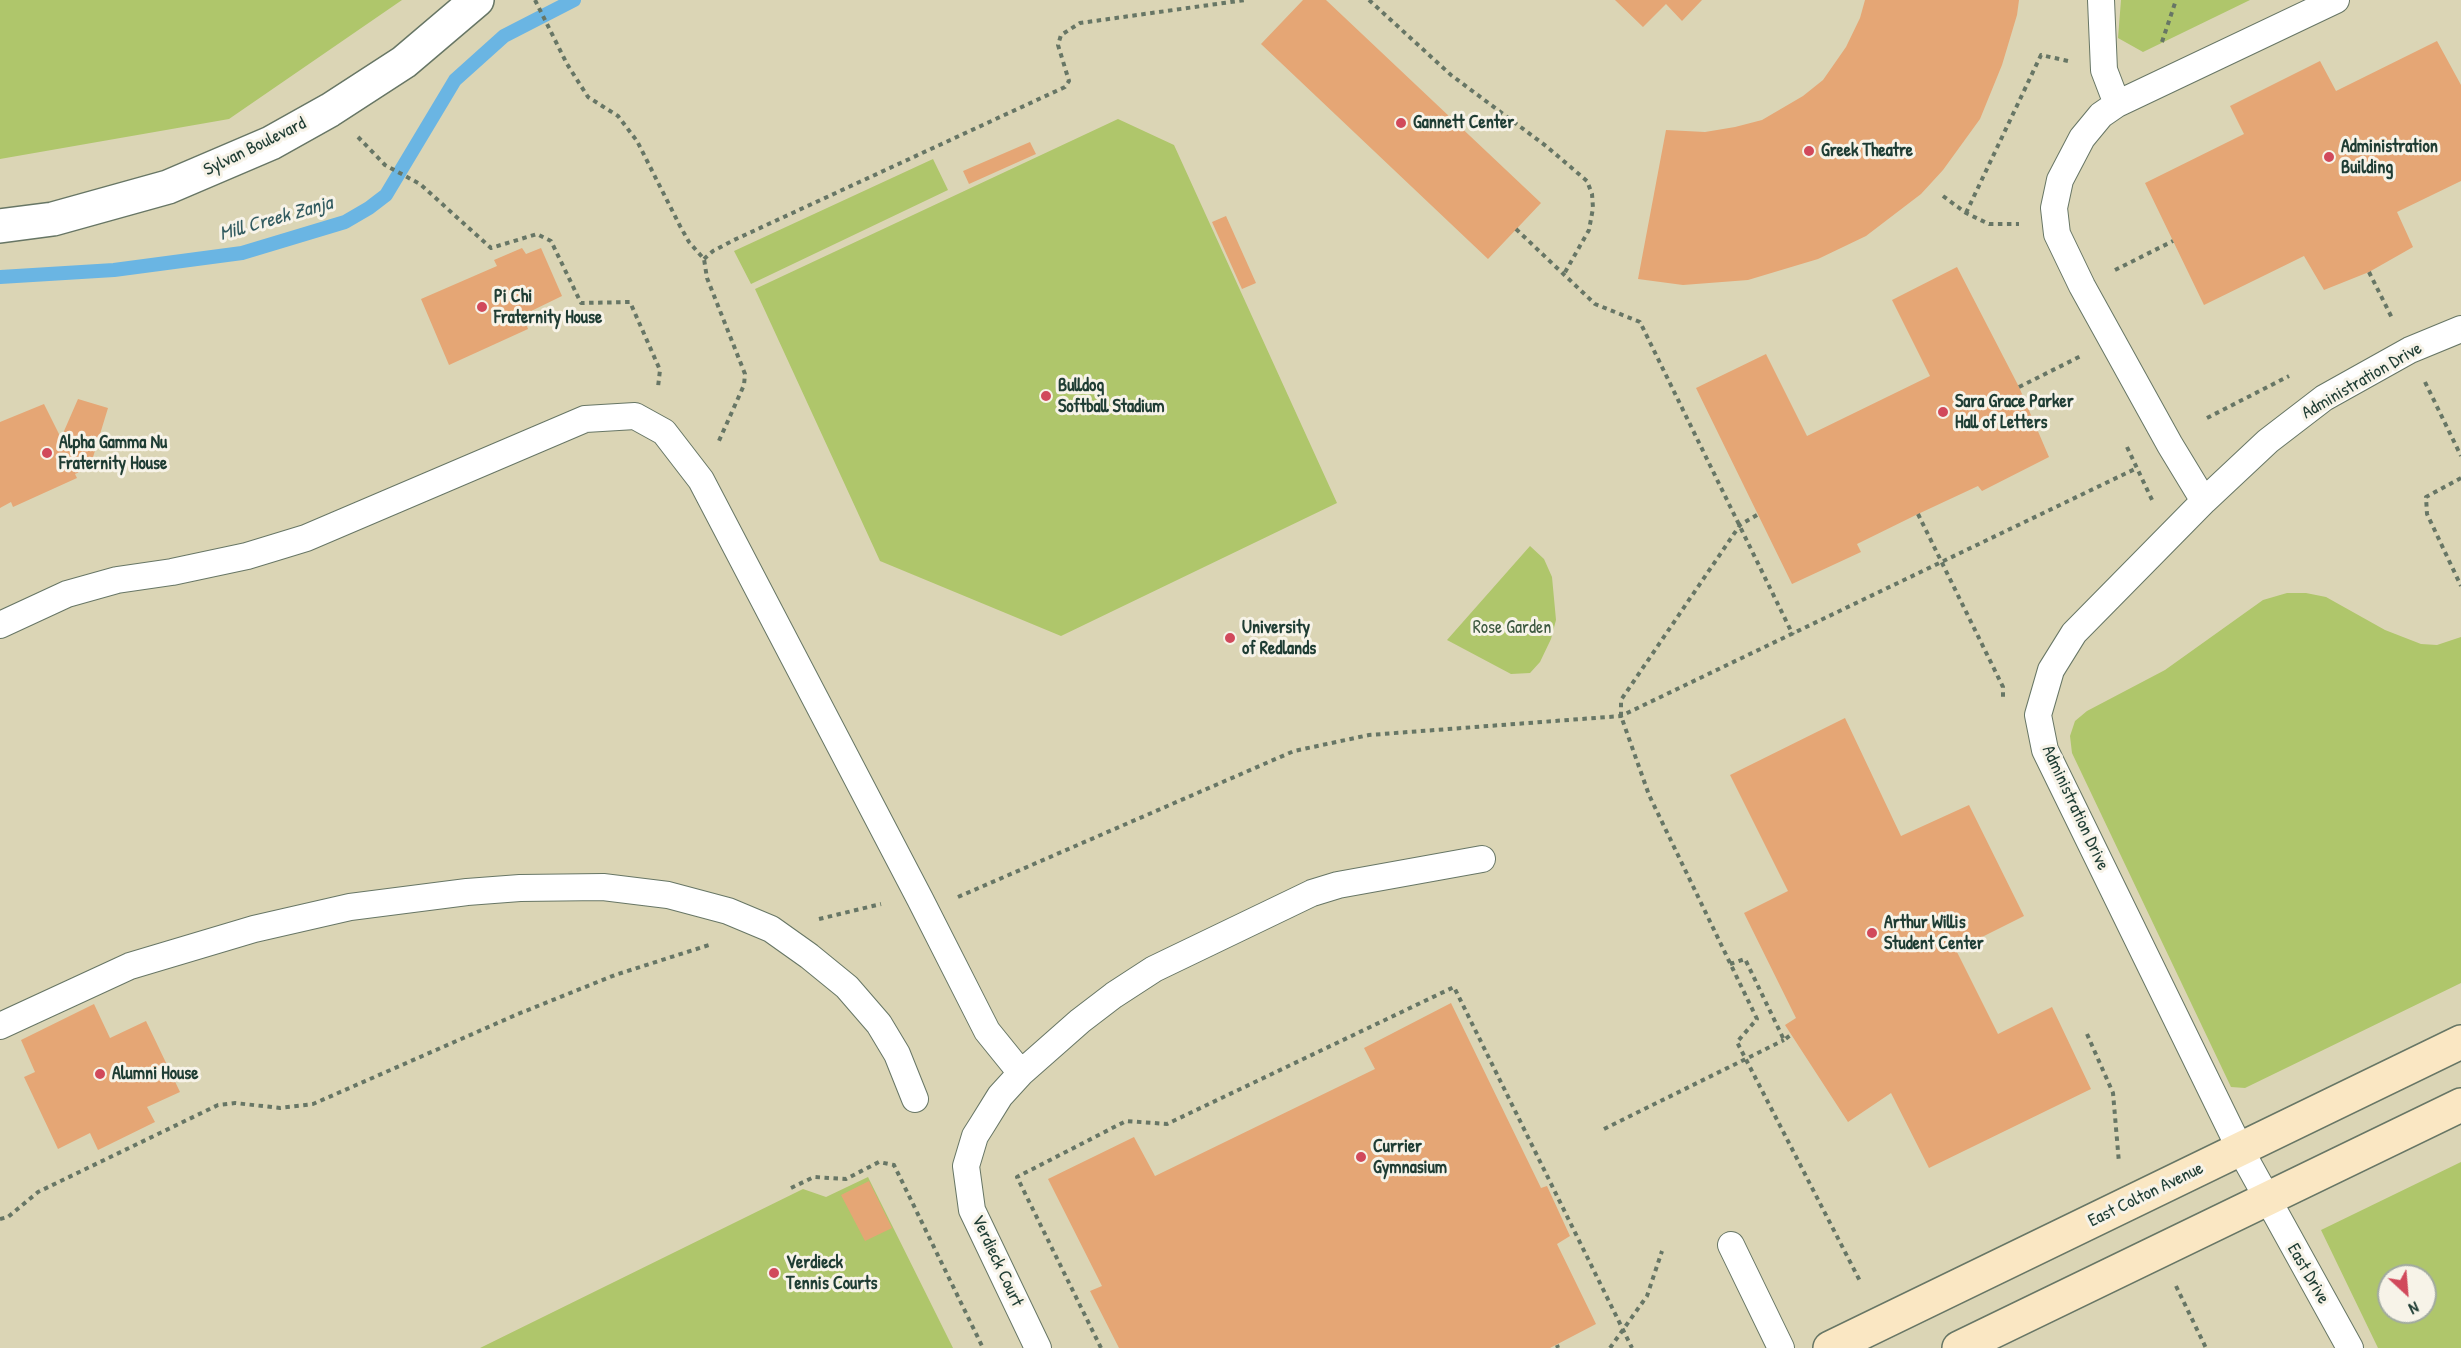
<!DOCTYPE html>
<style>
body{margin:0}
#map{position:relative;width:2461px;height:1348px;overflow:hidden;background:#eedfc0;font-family:"Patrick Hand",sans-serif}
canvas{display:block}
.north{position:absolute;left:2377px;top:1264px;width:60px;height:60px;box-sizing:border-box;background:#f7f3e8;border:2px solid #a1aaa0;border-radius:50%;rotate:154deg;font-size:16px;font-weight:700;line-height:24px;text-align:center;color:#1f3d34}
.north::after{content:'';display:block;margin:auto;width:21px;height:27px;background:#d1495b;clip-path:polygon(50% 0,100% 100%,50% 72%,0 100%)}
</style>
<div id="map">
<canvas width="2461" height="1348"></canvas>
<div class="north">N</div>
</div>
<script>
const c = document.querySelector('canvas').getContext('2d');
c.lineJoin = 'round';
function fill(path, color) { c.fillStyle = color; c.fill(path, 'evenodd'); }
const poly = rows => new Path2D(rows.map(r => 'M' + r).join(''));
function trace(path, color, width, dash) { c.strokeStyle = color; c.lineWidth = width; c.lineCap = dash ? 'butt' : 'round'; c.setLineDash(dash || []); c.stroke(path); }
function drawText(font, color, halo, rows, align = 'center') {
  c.font = font + ' "Patrick Hand",sans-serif'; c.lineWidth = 6; c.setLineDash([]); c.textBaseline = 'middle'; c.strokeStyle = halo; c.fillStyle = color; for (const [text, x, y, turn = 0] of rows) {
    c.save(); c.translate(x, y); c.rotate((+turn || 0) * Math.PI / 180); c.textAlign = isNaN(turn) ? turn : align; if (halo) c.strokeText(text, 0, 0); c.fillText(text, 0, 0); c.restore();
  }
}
fill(poly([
 [0,0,2461,0,2461,1348,0,1348],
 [2389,1276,2425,1276,2425,1312,2389,1312]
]), '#dbd5b5');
fill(poly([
 [0,0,402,0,229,119,0,159],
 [2121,0,2250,0,2143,52,2118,38],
 [1118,119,1174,145,1337,503,1061,636,880,561,755,289],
 [933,159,948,190,751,284,734,251],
 [1530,546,1544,559,1552,577,1556,620,1551,639,1540,662,1530,673,1511,674,1447,640],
 [2287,593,2306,593,2326,597,2385,630,2421,644,2437,645,2461,637,2461,983,2245,1088,2231,1087,2072,753,2070,736,2075,721,2087,711,2165,670,2263,600],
 [2461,1162,2461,1348,2378,1348,2321,1230],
 [2389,1276,2425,1276,2425,1312,2389,1312],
 [868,1177,953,1348,480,1348,803,1189,826,1197]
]), '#afc66b');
trace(poly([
 [0,277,114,270,242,253,345,222,369,208,386,195,455,80,504,36,574,0]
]), '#6ab5e3', 14);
fill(poly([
 [1303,0,1326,0,1541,203,1488,259,1261,44],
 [1615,0,1702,0,1682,21,1666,4,1643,27],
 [1865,0,2019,0,2017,15,2002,65,1980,119,1943,170,1921,194,1866,236,1818,259,1748,280,1683,285,1638,279,1666,130,1705,132,1735,127,1762,120,1803,96,1823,80,1846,47,1860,18],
 [2437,41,2461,85,2461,181,2397,212,2413,247,2369,272,2324,290,2304,256,2204,305,2145,183,2244,134,2230,106,2320,61,2336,91],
 [1030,142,1036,154,969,184,963,171],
 [1226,216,1256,283,1242,289,1212,222],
 [522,248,526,254,541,248,562,296,523,315,528,329,449,365,421,299,497,266,494,260],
 [1957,267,2019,387,2049,457,1982,491,1978,486,1918,514,1857,544,1861,552,1792,584,1696,388,1766,354,1807,436,1930,376,1892,300],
 [78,399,108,408,90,467,75,474,77,478,13,507,11,502,0,508,0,422,44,404,61,438],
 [1845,718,1901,836,1969,805,2024,916,1956,950,1998,1034,2052,1007,2091,1089,1929,1168,1891,1093,1848,1122,1785,1025,1796,1018,1744,913,1788,891,1730,775],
 [1451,1003,1541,1188,1547,1186,1570,1236,1557,1244,1596,1324,1550,1348,1119,1348,1090,1291,1102,1286,1048,1179,1134,1137,1155,1176,1375,1069,1364,1048],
 [94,1004,110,1038,146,1021,180,1092,147,1107,155,1122,98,1150,90,1133,58,1149,24,1077,35,1072,21,1040],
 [869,1181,892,1228,865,1241,841,1195]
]), '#e5a675');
const lane = poly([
 [2101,0,2104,70,2117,104],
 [2204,501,2170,445,2082,286,2057,234,2054,208,2060,180,2082,138,2101,115,2117,104,2336,0],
 [0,625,67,594,117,580,172,572,247,556,306,538,585,419,635,416,664,432,701,480,920,899,987,1031,1021,1073],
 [0,1026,130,966,254,929,350,907,467,892,520,888,603,887,668,895,728,911,771,929,809,956,847,987,879,1024,897,1054,915,1099],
 [1731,1245,1781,1348],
 [1038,1348,972,1210,966,1166,975,1136,982,1125,1000,1096,1021,1073,1080,1021,1114,995,1154,969,1312,893,1338,885,1482,859],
 [2350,1348,2240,1149,2045,750,2038,715,2051,670,2074,633,2204,501,2268,441,2324,398,2410,350,2461,329]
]);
const street = poly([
 [0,226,53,219,168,187,271,143,330,110,404,62,477,0]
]);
const secondary = poly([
 [1830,1348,2461,1042],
 [1959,1348,2461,1105]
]);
trace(lane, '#677665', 28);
trace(street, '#677665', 36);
trace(secondary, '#677665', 36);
trace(poly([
 [535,0,567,64,588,97,618,116,637,141,680,226,689,242,704,259,707,278,745,374,744,385,718,443],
 [1369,0,1451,75,1546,146,1587,181,1592,194,1593,208,1589,230,1564,274],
 [2162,42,2176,0],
 [358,137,385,165,420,184,491,248,537,234,551,241,581,303,630,302,660,370,658,387],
 [1943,196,1966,213,1989,224,2019,224],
 [1966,213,2041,55,2068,61],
 [1516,229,1595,304,1640,322,1793,635],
 [704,259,713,251,734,240,1065,87,1069,81,1058,45,1061,35,1080,23,1245,0],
 [2115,270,2173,241],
 [2369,272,2393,320],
 [2425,382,2461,456],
 [2019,387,2081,356],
 [2207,418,2289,376],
 [2127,447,2153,502],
 [2461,478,2426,497,2427,514,2461,586],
 [1918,514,2003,687,2003,700],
 [1757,515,1740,525,1621,700,1621,716,1649,795,1757,1019,1737,1042,1861,1283],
 [958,897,1294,751,1369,735,1621,716,2137,468],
 [819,919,881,904],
 [1730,964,1745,959,1784,1040,1792,1034],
 [2087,1034,2113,1093,2119,1163],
 [1604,1129,1784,1040],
 [791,1188,814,1177,846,1179,879,1162,894,1165,983,1348],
 [0,1219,8,1217,38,1192,218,1105,235,1103,280,1108,313,1104,518,1014,615,975,709,945],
 [2176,1286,2206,1348],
 [1557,1345,1558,1348],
 [1101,1348,1017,1177,1126,1121,1167,1124,1454,987,1632,1348],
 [1610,1348,1647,1296,1662,1251]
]), '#677665', 4, [4.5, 4.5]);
trace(lane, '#fff', 26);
trace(street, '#fff', 33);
trace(secondary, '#fae7c3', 33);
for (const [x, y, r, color] of [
 [1401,123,6,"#d1495b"],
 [1809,151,6,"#d1495b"],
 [2329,157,6,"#d1495b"],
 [482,307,6,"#d1495b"],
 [1046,396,6,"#d1495b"],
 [1943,412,6,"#d1495b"],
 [47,453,6,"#d1495b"],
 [1230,638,6,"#d1495b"],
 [1872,933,6,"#d1495b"],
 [100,1074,6,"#d1495b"],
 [1361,1157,6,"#d1495b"],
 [774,1273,6,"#d1495b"]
]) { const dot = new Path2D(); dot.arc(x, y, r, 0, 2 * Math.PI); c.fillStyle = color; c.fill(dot); trace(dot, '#f7f3e8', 2); }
drawText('bold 18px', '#1f3d34', '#f7f3e8', [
 ["Gannett Center",1413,123],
 ["Administration",2341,147],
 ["Building",2341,168],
 ["Greek Theatre",1821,151],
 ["Pi Chi",494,297],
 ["Fraternity House",494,318],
 ["Bulldog",1058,386],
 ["Softball Stadium",1058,407],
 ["Sara Grace Parker",1955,402],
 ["Hall of Letters",1955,423],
 ["Alpha Gamma Nu",59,443],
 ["Fraternity House",59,464],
 ["University",1242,628],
 ["of Redlands",1242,649],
 ["Arthur Willis",1884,923],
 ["Student Center",1884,944],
 ["Alumni House",112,1074],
 ["Currier",1373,1147],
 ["Gymnasium",1373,1168],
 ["Verdieck",786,1263],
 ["Tennis Courts",786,1284]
], 'left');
drawText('18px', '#1f3d34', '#f7f3e8', [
 ["Sylvan Boulevard",255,147,-26],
 ["Administration Drive",2362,381,-30],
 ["Administration Drive",2075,808,65],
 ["East Colton Avenue",2146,1195,-26],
 ["Verdieck Court",997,1261,65],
 ["East Drive",2308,1274,60]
]);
drawText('18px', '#3c583f', '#f7f3e8', [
 ["Rose Garden",1512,628]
]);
drawText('italic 20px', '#325b60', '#f7f3e8', [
 ["Mill Creek Zanja",276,219,-16]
]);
</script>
